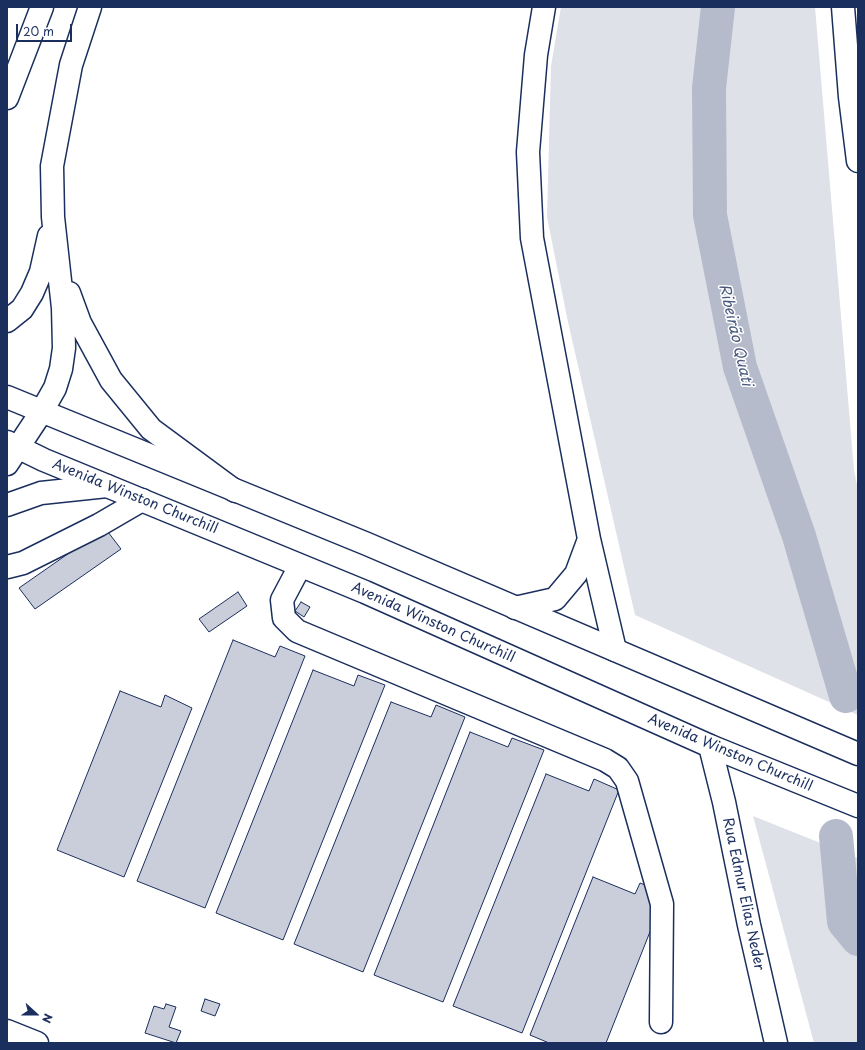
<!DOCTYPE html>
<meta charset="utf-8">
<style>
body{margin:0}
#map{position:relative;width:865px;height:1050px;overflow:hidden;background:#fff;font-family:"Playpen Sans",sans-serif}
canvas{display:block}
.frame{position:absolute;inset:0;border:8px solid #1b2f5e;pointer-events:none}
.north{position:absolute;left:16px;top:994px;width:40px;height:40px;-webkit-text-stroke:3px #fff;paint-order:stroke;rotate:111deg;font-size:11px;font-weight:700;line-height:16px;text-align:center;color:#1b2f5e}
.north::after{content:'';display:block;margin:auto;width:14px;height:18px;background:#1b2f5e;clip-path:polygon(50% 0,100% 100%,50% 72%,0 100%)}
.scale{position:absolute;left:16px;top:24px;width:56px;height:18px;box-sizing:border-box;border:2px solid #1b2f5e;border-top:0;padding-left:5px;font-size:12px;line-height:14px;white-space:nowrap;color:#1b2f5e;-webkit-text-stroke:3px #fff;paint-order:stroke}
</style>
<div id="map">
<canvas width="865" height="1050"></canvas>
<div class="frame"></div>
<div class="north">N</div>
<div class="scale">20 m</div>
</div>
<script>
const c = document.querySelector('canvas').getContext('2d');
c.lineJoin = 'round';
function fill(path, color) { c.fillStyle = color; c.fill(path, 'evenodd'); }
const poly = rows => new Path2D(rows.map(r => 'M' + r).join(''));
function trace(path, color, width, dash) { c.strokeStyle = color; c.lineWidth = width; c.lineCap = dash ? 'butt' : 'round'; c.setLineDash(dash || []); c.stroke(path); }
function drawText(font, color, halo, rows, align = 'center') {
  c.font = font + ' "Playpen Sans",sans-serif'; c.lineWidth = 3; c.setLineDash([]); c.textBaseline = 'middle'; c.strokeStyle = halo; c.fillStyle = color; for (const [text, x, y, turn = 0] of rows) {
    c.save(); c.translate(x, y); c.rotate((+turn || 0) * Math.PI / 180); c.textAlign = isNaN(turn) ? turn : align; if (halo) c.strokeText(text, 0, 0); c.fillText(text, 0, 0); c.restore();
  }
}
fill(poly([
 [561,7,815,7,854,470,858,490,858,715,635,615,568,322,547,217,551,66],
 [753,816,858,858,858,1043,814,1043]
]), '#dee1e7');
trace(poly([
 [718,7,709,88,710,215,740,367,799,536,846,696],
 [836,836,844,922,858,939]
]), '#b5bbca', 34);
const building = poly([
 [105,528,121,549,35,609,19,588,105,528],
 [238,592,247,606,209,632,199,619,238,592],
 [301,602,310,607,304,617,295,611,301,602],
 [233,640,275,657,280,646,305,656,205,908,137,881,233,640],
 [313,670,354,686,358,675,385,685,283,940,216,913,313,670],
 [120,691,161,707,165,695,192,708,124,877,57,850,120,691],
 [391,702,431,717,436,705,465,717,363,972,294,944,391,702],
 [470,732,508,747,512,738,544,750,443,1002,374,975,470,732],
 [546,774,589,791,594,779,619,790,522,1033,453,1006,546,774],
 [593,877,635,894,640,883,653,888,649,899,661,904,606,1043,549,1043,530,1035,593,877],
 [205,999,220,1004,215,1016,201,1011,205,999],
 [166,1004,176,1007,169,1027,181,1031,176,1043,145,1033,154,1006,164,1009,166,1004]
]);
fill(building, '#caceda');
trace(building, '#1b2f5e', 1);
const minor = poly([
 [544,7,536,55,528,152,532,238,589,539,615,650],
 [843,7,850,97,858,161],
 [300,566,282,600,284,618,297,631,605,760,618,768,627,781,662,904,661,1022],
 [7,567,23,563,99,525,142,500],
 [515,608,555,599,576,574,589,539],
 [710,746,724,802,749,925,776,1043],
 [7,1031,37,1043]
]);
const major = poly([
 [7,397,367,544,858,754],
 [7,442,44,460,365,592,710,746,858,806]
]);
const highway = poly([
 [7,98,42,7],
 [69,293,80,323,111,380,151,429,235,491],
 [7,321,22,309,32,293,41,272,49,236],
 [7,464,42,411,55,388,61,369,64,348,63,308,53,217,52,166,71,65,90,7],
 [7,505,41,493,107,486]
]);
trace(minor, '#1b2f5e', 25);
trace(major, '#1b2f5e', 25);
trace(highway, '#1b2f5e', 25);
trace(minor, '#fff', 22);
trace(major, '#fff', 22);
trace(highway, '#fff', 22);
drawText('14px', '#1b2f5e', '#fff', [
 ["Avenida Winston Churchill",135,497,22],
 ["Avenida Winston Churchill",433,623,24],
 ["Avenida Winston Churchill",730,753,23],
 ["Rua Edmur Elias Neder",743,894,78]
]);
drawText('italic 15px', '#49597e', '#fff', [
 ["Ribeirão Quati",735,335,77]
]);
</script>
